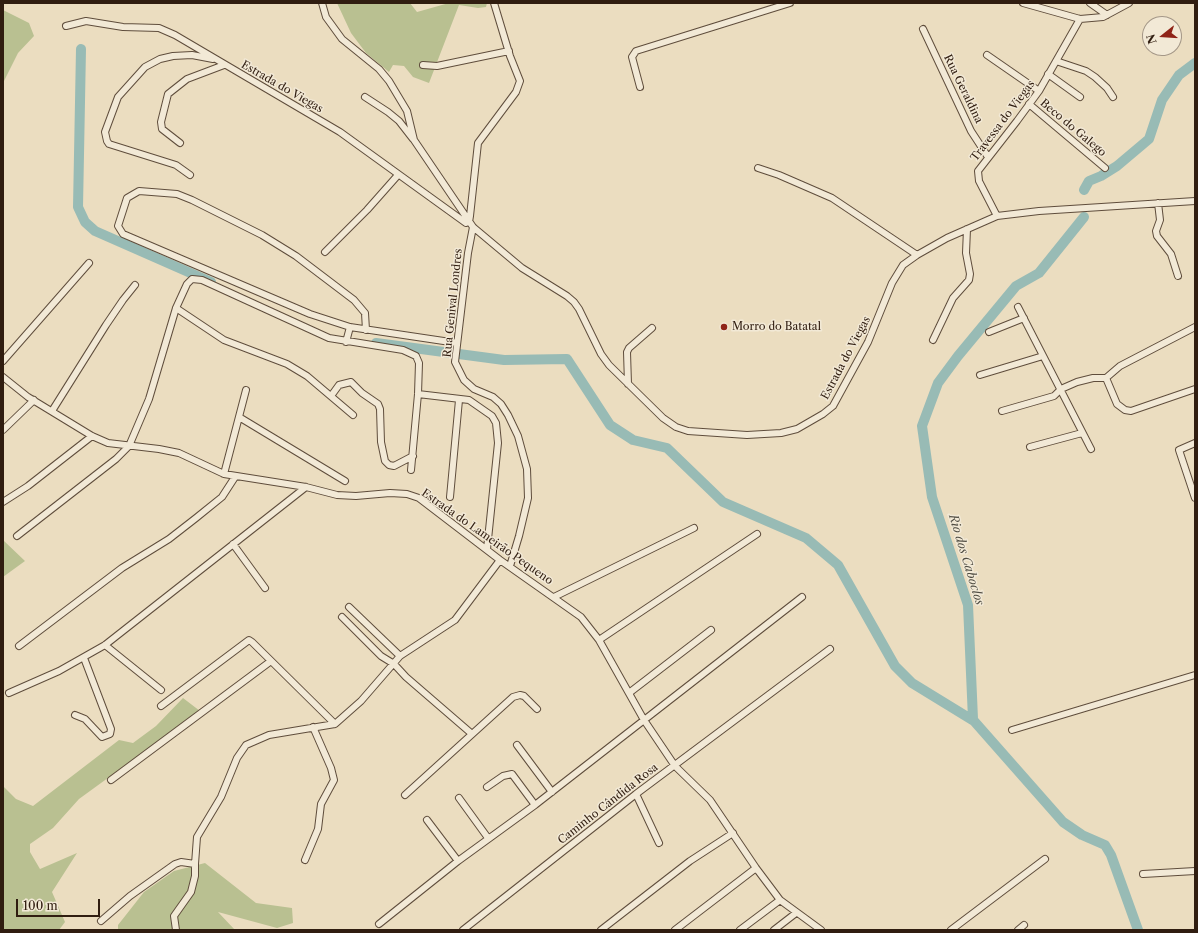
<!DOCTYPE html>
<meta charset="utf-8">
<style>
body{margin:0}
#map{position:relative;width:1198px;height:933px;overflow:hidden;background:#ebddc0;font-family:"Libre Caslon Text",serif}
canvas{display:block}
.frame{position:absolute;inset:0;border:4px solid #301d10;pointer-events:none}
.north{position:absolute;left:1142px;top:16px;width:40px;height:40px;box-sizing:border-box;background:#f2e9d6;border:1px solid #a49787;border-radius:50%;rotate:253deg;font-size:11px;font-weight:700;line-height:16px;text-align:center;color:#301d10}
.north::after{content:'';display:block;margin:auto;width:14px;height:18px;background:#8f2418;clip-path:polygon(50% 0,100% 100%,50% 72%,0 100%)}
.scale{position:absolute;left:16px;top:899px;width:84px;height:18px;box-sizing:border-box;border:2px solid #301d10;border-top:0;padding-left:5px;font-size:12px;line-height:14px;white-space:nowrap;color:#301d10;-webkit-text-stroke:3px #f2e9d6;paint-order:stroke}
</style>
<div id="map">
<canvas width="1198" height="933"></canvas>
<div class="frame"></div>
<div class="north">N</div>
<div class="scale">100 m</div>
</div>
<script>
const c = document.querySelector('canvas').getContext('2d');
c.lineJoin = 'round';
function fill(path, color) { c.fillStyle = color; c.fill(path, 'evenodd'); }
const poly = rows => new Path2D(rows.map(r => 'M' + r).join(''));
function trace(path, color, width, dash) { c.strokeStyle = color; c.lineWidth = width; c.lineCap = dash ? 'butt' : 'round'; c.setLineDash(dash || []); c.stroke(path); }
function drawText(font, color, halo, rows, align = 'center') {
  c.font = font + ' "Libre Caslon Text",serif'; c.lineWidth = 3; c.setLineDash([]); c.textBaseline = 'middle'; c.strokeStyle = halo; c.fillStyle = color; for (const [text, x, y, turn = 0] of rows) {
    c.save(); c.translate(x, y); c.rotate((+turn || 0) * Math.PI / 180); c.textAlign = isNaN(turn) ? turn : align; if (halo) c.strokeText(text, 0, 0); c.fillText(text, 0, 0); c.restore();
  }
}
fill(poly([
 [337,3,410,3,417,12,449,3,487,3,486,7,478,8,459,5,429,83,413,77,404,66,393,65,389,72,366,53,351,33],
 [3,10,29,23,34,36,18,53,3,83],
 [3,540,25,561,3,577],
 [183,698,200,711,79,799,53,828,30,844,30,852,40,869,77,853,52,892,65,922,59,930,3,930,3,786,16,799,33,806,119,740,133,743,156,726],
 [205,863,256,903,292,908,293,923,277,928,218,912,235,930,118,930,118,925,144,892,174,871]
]), '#b9c091');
trace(poly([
 [81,49,78,207,85,222,95,231,211,282],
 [1084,190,1089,181,1101,176,1117,166,1149,139,1162,100,1179,75,1195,63],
 [376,343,504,360,567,359,610,425,633,440,667,448,723,502,806,538,838,565,895,666,912,683,974,721,1063,822,1082,835,1105,845,1111,855,1138,930],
 [973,719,968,605,932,497,922,426,938,383,958,356,1016,286,1039,273,1084,217]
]), '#98bbb5', 10);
const minor = poly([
 [322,3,326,17,342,39,379,69,389,81,407,111,414,140,473,227,522,268,567,296,574,302,579,309,601,354,609,365,663,418,676,427,688,431,747,435,781,433,797,429,823,414,833,406,868,342,892,283,903,265,917,255,947,238,997,216,1039,211,1195,201],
 [1023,3,1080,19,1103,17,1129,3],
 [1090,3,1107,15],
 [66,26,86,21,123,27,159,28,175,35,340,132,466,223,469,222,470,216,478,143,516,92,520,81,510,56,494,3],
 [923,29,971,131,988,157],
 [987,55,1039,91],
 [1056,61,1086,71,1095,77,1107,88,1113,97],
 [423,65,437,66,509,51],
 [1048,74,1080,97],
 [640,87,632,57,636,51,790,3],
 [365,97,388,112,399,121,413,139],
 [1029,104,1105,168],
 [180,143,162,129,161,122,168,94,187,79,224,65],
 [758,168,779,175,832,198,917,255],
 [190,175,176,165,109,144,107,141,105,132,118,97,145,67,160,59,173,56,192,55,213,59],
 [1158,203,1160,220,1156,231,1157,236,1171,254,1178,276],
 [997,216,979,181,978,171,1017,121,1039,91,1080,19],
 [473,227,468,253,455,362,464,380,474,389,493,397,501,404,508,415,518,436,527,469,528,498,519,536,510,566],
 [325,252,367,210,398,175],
 [1018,307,1091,449],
 [176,308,224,340,287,364,307,376,353,415],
 [366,330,365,313,354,300,296,256,262,235,192,200,177,194,139,191,127,198,118,226,123,234,310,314,350,327,457,343],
 [989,332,1024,318],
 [933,340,953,298,969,280,970,274,966,253,967,229],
 [346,342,350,327],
 [3,361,89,263],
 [980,375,1043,356],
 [3,377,28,397,92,436,108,443,159,449,179,453,224,474,306,487,337,495,356,496,390,493,407,494,419,498,500,560,581,617,599,640,644,720,675,766,710,800,756,868,780,900,821,930],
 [1106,378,1117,404,1125,410,1131,411,1195,389],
 [1106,378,1120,366,1195,327],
 [628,384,627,352,629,348,652,328],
 [418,394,469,400,492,416,496,423,498,443,487,549],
 [331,396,339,385,351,382,362,393,378,404,380,409,381,442,385,461,389,465,394,466,413,456],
 [52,411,106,325,123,300,135,285],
 [1002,411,1054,396,1061,389,1077,382,1093,378,1106,378],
 [239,417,345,481],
 [3,430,34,400],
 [1195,443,1179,450,1195,498],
 [1030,447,1082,433],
 [224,474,246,390],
 [450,497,459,400],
 [3,502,28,486,92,436],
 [17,536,116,459,129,446,149,399,176,308,187,284,192,279,202,280,329,338,403,350,416,356,419,363,418,394,411,470],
 [233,544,265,588],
 [554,597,694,528],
 [349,607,400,656],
 [342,617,381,656,394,664,406,677,472,734],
 [599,640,757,534],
 [105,645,161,690],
 [19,646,122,568,169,539,196,518,222,497,235,477],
 [9,693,59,671,105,645,306,487],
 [629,693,711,630],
 [161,706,249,640,252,642,335,724],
 [75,715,85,719,102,737,110,734,111,729,84,658],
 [1012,730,1195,675],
 [517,745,552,792],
 [111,780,271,661],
 [487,787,503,776,512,774,535,805],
 [636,794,659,843],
 [405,795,513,697,520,695,524,696,537,709],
 [459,798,488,838],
 [427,820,458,861],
 [305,860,318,829,321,804,334,780,331,768,313,727],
 [1143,874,1195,871],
 [101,921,130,896,175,864,181,862,195,864,197,837,221,797,237,758,246,745,269,735,335,724,361,701,400,656,455,620,500,560],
 [379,924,458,861,535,805,802,597],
 [176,930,174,916,191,892,195,876,195,864],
 [463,930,636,794,830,649],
 [601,930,690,861,733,833],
 [675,930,756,868],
 [740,930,780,900],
 [774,930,796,913],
 [951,930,1045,859],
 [1018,930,1024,925]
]);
trace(minor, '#5f4d3c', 8);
trace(minor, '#f2e9d6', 6);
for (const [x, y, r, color] of [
 [724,327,4,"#8f2418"]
]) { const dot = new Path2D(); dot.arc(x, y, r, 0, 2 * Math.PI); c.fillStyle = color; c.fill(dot); trace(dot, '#f2e9d6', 1.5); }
drawText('11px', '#301d10', '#f2e9d6', [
 ["Estrada do Viegas",282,87,30],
 ["Rua Geraldina",963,89,64],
 ["Travessa do Viegas",1003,121,-53],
 ["Beco do Galego",1073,128,40],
 ["Rua Genival Londres",453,303,-84],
 ["Estrada do Viegas",846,358,-62],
 ["Estrada do Lameirão Pequeno",487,537,35],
 ["Caminho Cândida Rosa",608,804,-38]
]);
drawText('11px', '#301d10', '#f2e9d6', [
 ["Morro do Batatal",732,327]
], 'left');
drawText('italic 12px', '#4f4c42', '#f2e9d6', [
 ["Rio dos Caboclos",966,560,73]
]);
</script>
